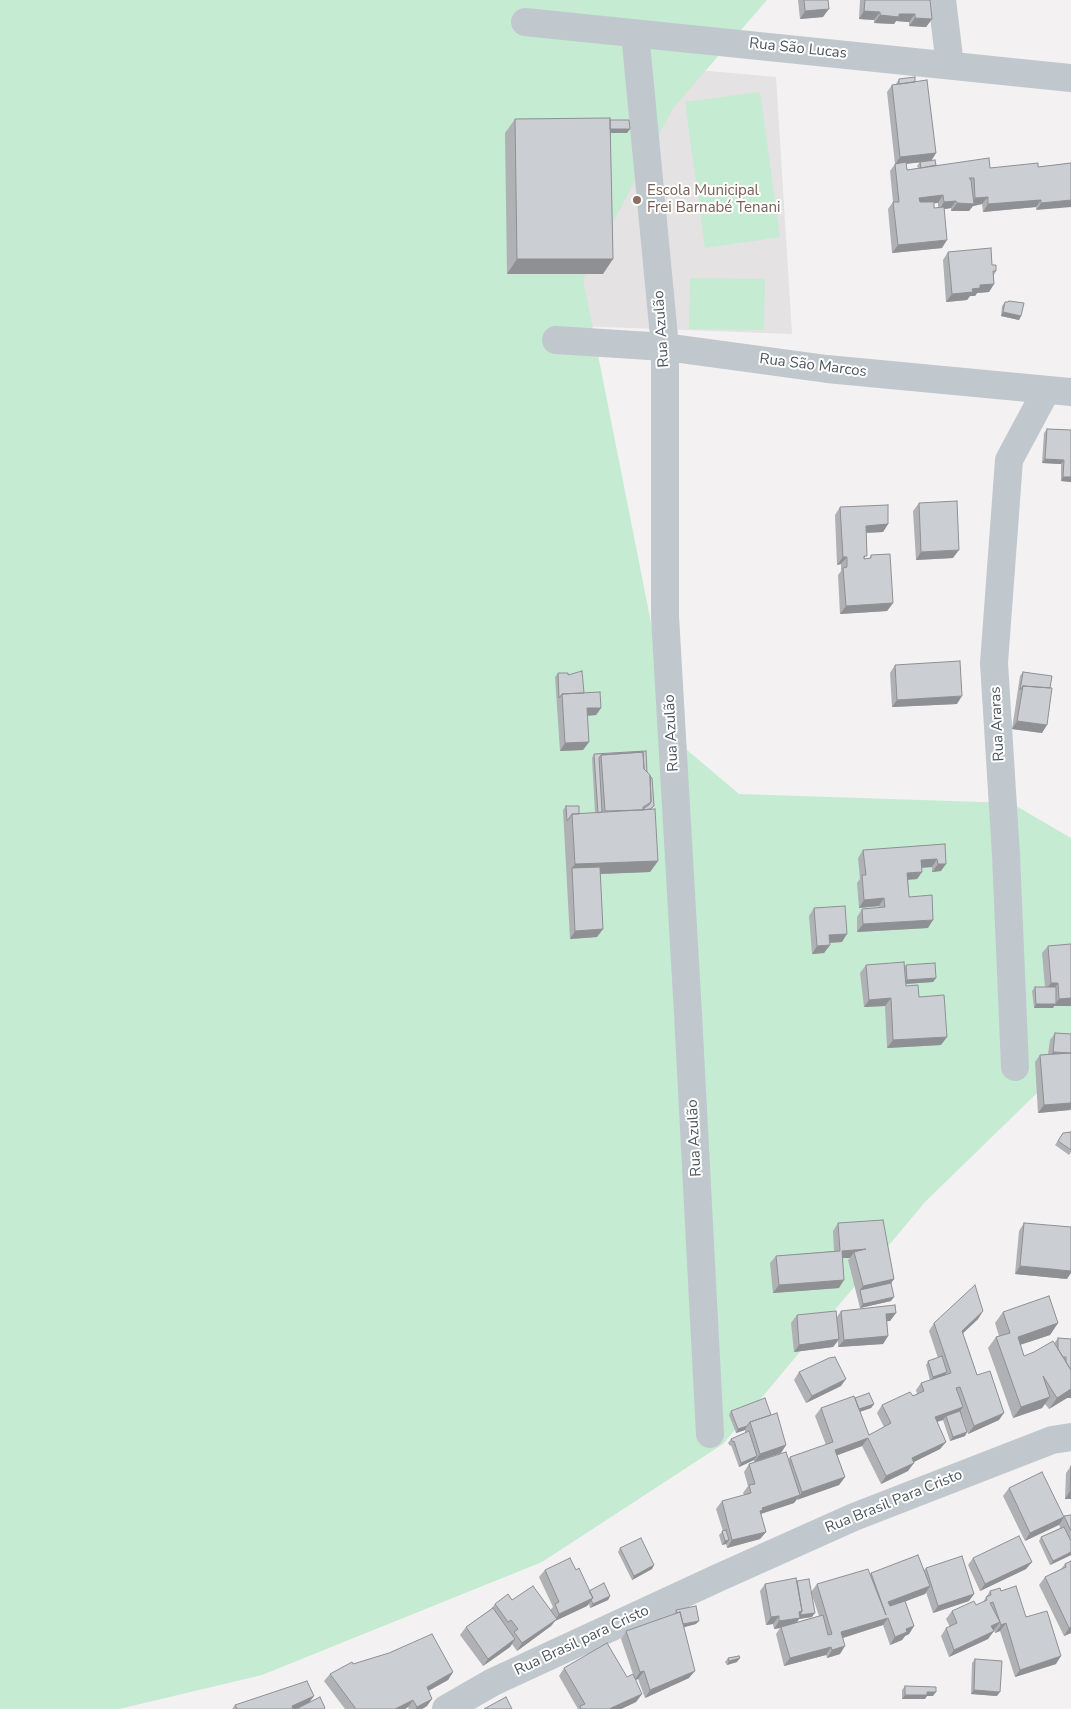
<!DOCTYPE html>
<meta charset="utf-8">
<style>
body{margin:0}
canvas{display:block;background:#f3f1f1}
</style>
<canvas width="1071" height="1709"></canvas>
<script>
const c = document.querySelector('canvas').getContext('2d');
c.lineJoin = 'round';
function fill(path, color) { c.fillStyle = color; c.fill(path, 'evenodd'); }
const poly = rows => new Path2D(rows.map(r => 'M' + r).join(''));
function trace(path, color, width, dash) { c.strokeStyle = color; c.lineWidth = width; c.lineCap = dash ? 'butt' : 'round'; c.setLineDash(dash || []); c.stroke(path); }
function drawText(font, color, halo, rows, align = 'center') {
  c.font = font + ' "Nunito Sans",sans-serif'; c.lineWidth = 4; c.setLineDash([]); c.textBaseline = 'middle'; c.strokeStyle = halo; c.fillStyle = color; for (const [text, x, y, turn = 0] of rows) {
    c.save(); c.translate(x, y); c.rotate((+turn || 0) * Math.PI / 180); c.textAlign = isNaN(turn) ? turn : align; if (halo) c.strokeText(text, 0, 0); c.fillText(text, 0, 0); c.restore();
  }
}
fill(poly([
 [484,51,776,77,792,334,496,323]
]), '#e4e2e2');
fill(poly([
 [0,0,767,0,673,108,583,279,674,739,739,794,1011,803,1071,838,1071,1060,925,1202,723,1444,542,1562,262,1675,119,1709,0,1709],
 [760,92,780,237,705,248,685,102],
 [690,278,765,279,764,330,689,329]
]), '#c5ebd2');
trace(poly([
 [942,0,950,65],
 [525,22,1071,78],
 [635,33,665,347,665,616,688,1014,710,1434],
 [556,340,665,347,827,369,1071,392],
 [1015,1067,1006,855,994,663,1009,460,1046,391],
 [446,1709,493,1682,720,1577,854,1517,1052,1440,1071,1437]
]), '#c0c8ce', 28);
fill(poly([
 [798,0,828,0,823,17,800,19],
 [860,0,930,0,932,19,926,27,909,26,909,22,896,21,894,24,874,23,874,20,859,19],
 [899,79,915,82,936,153,931,161,906,164,907,170,918,168,917,166,920,162,936,165,990,168,1038,167,1071,163,1036,210,1036,207,983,212,982,204,973,206,969,211,951,211,951,208,944,209,942,248,892,253,888,209,893,202,890,171,895,164,887,92,892,85,896,84],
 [934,203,938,203,938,208,934,208],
 [515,119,610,120,627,133,611,133,603,274,507,274,505,133],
 [948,252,992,265,996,271,994,275,994,284,989,292,977,293,975,296,970,296,967,300,946,302,943,260],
 [1009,301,1021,316,1019,320,1001,316,1002,306,1005,302,1007,302],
 [1047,429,1071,430,1071,482,1061,481,1061,464,1042,463,1044,433],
 [919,503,953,558,916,560,913,511],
 [840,507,888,524,883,532,866,533,865,559,869,559,871,555,893,603,887,611,840,614,838,575,841,571,841,564,837,565,835,515],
 [895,665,957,704,892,707,890,673],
 [1023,672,1050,688,1042,733,1012,729,1020,676],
 [558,673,568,675,584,693,601,708,596,715,587,716,589,742,583,750,560,751,555,677],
 [646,751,647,771,654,806,651,809,658,861,650,872,600,874,603,929,597,937,570,939,563,810,566,806,579,814,595,813,592,758,594,754],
 [945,844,941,871,932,872,932,867,922,868,922,872,917,879,908,880,909,897,928,928,857,932,857,917,862,909,879,908,879,906,859,908,857,883,860,879,858,858,863,850],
 [814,908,842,942,830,943,830,945,824,953,812,954,809,916],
 [1071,944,1071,1006,1054,1006,1053,1008,1034,1008,1032,991,1035,987,1045,987,1042,953,1048,946],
 [866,965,905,967,906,965,936,978,933,982,906,984,906,986,919,997,941,1045,887,1048,885,1006,864,1007,860,973],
 [1055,1033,1071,1034,1071,1109,1070,1110,1038,1113,1035,1062,1040,1055,1048,1054,1050,1040],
 [1071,1132,1071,1152,1069,1155,1055,1145,1063,1133],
 [838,1223,894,1279,891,1283,891,1301,860,1308,848,1260,850,1258,843,1258,839,1288,773,1293,770,1263,776,1256,834,1251,833,1231],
 [1024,1223,1067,1279,1015,1274,1019,1231],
 [841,1311,896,1313,890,1321,887,1321,888,1336,883,1344,838,1347,838,1341,833,1347,794,1352,791,1323,797,1315,837,1317],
 [983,1311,978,1319,963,1333,977,1375,999,1420,968,1434,961,1411,967,1432,965,1436,950,1441,943,1420,937,1422,946,1442,940,1449,913,1462,908,1471,881,1484,862,1446,837,1455,845,1477,839,1485,797,1499,794,1503,761,1514,766,1532,760,1539,727,1548,726,1544,722,1545,719,1535,723,1531,716,1509,722,1501,744,1495,743,1493,748,1486,744,1472,749,1464,788,1460,790,1457,826,1445,815,1416,821,1408,855,1398,874,1404,871,1408,860,1412,869,1435,884,1427,877,1413,882,1405,917,1394,916,1390,921,1383,930,1380,926,1365,928,1361,938,1358,929,1331,934,1323],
 [1003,1312,1058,1323,1050,1335,1020,1345,1024,1356,1055,1345,1055,1342,1058,1338,1071,1339,1071,1398,1067,1398,1049,1409,1045,1404,1042,1408,1013,1418,988,1348,996,1337,999,1336,995,1323],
 [799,1372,841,1386,806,1403,794,1380],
 [731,1411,771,1415,786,1445,781,1453,754,1462,754,1460,739,1467,731,1445,730,1446,728,1443,731,1439,745,1433,745,1430,736,1433,729,1415],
 [1071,1466,1071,1499,1065,1499,1066,1473],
 [1009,1488,1064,1517,1071,1515,1071,1555,1050,1565,1039,1541,1041,1537,1060,1528,1059,1524,1025,1541,1003,1496],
 [620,1548,654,1565,652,1569,632,1580,618,1552],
 [973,1558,1032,1562,1026,1569,980,1591,968,1565],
 [1071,1561,1071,1633,1064,1636,1039,1585,1045,1577,1061,1569,1065,1564],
 [926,1568,974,1594,969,1601,933,1613,926,1592,925,1594,905,1601,914,1626,909,1634,905,1636,902,1640,890,1645,883,1625,843,1638,840,1654,827,1658,826,1655,784,1666,776,1634,780,1628,774,1629,773,1624,766,1625,760,1591,765,1584,797,1581,812,1617,799,1619,797,1622,819,1616,811,1592,817,1584,870,1575,871,1573,924,1570],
 [545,1570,576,1570,589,1591,610,1596,608,1600,590,1608,589,1604,587,1606,555,1621,551,1626,517,1651,512,1644,510,1647,483,1666,460,1635,466,1627,491,1609,495,1604,512,1600,550,1610,553,1607,539,1577],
 [990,1591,1001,1591,1026,1617,1056,1664,1015,1677,1000,1631,995,1633,994,1630,988,1639,949,1657,941,1636,946,1628,950,1627,946,1619,952,1611,976,1605,983,1602],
 [676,1610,696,1624,684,1627,689,1678,645,1698,638,1679,635,1680,642,1694,636,1702,621,1709,578,1709,559,1676,564,1668,627,1677,633,1674,621,1639,626,1631,674,1614],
 [728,1658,737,1662,727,1665,725,1662],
 [975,1659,997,1696,971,1694,972,1663],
 [353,1664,453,1672,448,1680,428,1691,427,1706,422,1709,409,1709,408,1707,405,1709,345,1709,324,1681,330,1674],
 [905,1686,933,1696,927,1696,925,1699,902,1699,902,1690],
 [314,1696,309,1702,325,1709,232,1709,235,1705]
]), '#afb1b5');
fill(poly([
 [829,9,823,17,800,19,805,11],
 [864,11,880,12,874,20,859,19],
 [899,14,915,14,909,22,896,21,894,24,874,23,880,15],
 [915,18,932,19,926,27,909,26],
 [543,129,630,129,627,133,540,133],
 [936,153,931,161,895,165,900,157],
 [943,195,938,203,914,205,919,198],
 [988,197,982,204,973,206,969,211,951,211,957,203,972,204,975,198],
 [1041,200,1036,207,983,212,988,204],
 [1071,200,1071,207,1036,210,1041,203],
 [956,201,951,208,939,210,944,202],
 [947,240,942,248,892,253,898,245],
 [517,259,613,259,603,274,507,274],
 [994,284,989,292,977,293,975,296,970,296,967,300,946,302,952,294,972,289,980,285],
 [1003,312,1021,316,1019,320,1001,316],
 [1045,459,1064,460,1061,464,1042,463],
 [1063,477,1071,477,1071,482,1061,481],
 [888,524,883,532,860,533,866,526],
 [959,550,953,558,916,560,921,552],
 [843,557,847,557,841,564,837,565],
 [893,603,887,611,840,614,846,606],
 [962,696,957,704,892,707,897,700],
 [587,708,601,708,596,715,581,716],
 [1017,721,1047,725,1042,733,1012,729],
 [589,742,583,750,560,751,565,743],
 [937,859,932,867,916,868,921,860],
 [658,861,650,872,572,875,572,868,575,864],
 [938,864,946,864,941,871,932,872],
 [922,872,917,879,902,880,907,873],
 [884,898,879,906,859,908,864,900],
 [933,920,928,928,857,932,863,924],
 [603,929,597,937,570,939,575,931],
 [847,934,842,942,824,943,829,935],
 [830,945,824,953,812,954,817,946],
 [936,978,933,982,904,984,907,980],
 [1051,983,1058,983,1053,991,1045,991],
 [891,998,885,1006,864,1007,869,1000],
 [1071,998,1071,1006,1054,1006,1053,1008,1034,1008,1036,1004,1055,1004,1059,999],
 [947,1037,941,1045,887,1048,893,1040],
 [1053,1052,1071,1053,1048,1060],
 [1071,1103,1071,1109,1070,1110,1038,1113,1044,1105],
 [866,1249,854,1252,850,1258,837,1258,842,1251],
 [1020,1266,1071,1271,1071,1273,1067,1279,1015,1274],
 [894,1279,888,1287,860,1290,863,1286],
 [844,1280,839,1288,773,1293,779,1285],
 [894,1297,891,1301,860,1308,863,1304],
 [983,1311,978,1319,957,1339,962,1331],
 [896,1313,890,1321,881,1322,886,1314],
 [1058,1323,1050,1335,1010,1348,1018,1337],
 [888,1336,883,1344,838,1347,844,1340],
 [839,1339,833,1347,794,1352,799,1345],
 [947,1372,944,1376,931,1381,933,1377],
 [846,1379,841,1386,806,1403,812,1396],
 [1071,1389,1071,1398,1067,1398,1049,1409,1057,1398],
 [1050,1397,1042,1408,1013,1418,1021,1407],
 [874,1404,871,1408,853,1414,856,1410],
 [963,1407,957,1415,946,1416,943,1420,930,1424,935,1417],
 [1004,1413,999,1420,968,1434,974,1426],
 [747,1426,745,1430,736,1433,738,1429],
 [967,1432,965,1436,950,1441,953,1437],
 [868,1438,862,1446,830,1458,835,1450],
 [946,1442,940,1449,906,1466,912,1458],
 [786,1445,781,1453,754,1462,760,1454],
 [757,1456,754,1460,739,1467,741,1463],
 [914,1463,908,1471,881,1484,886,1476],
 [845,1477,839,1485,797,1500,802,1492],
 [1070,1491,1071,1491,1071,1499,1065,1499],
 [800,1495,794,1503,760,1514,755,1518,762,1508],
 [1064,1517,1059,1525,1025,1541,1030,1533],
 [766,1532,760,1539,727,1548,732,1540],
 [729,1540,726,1544,722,1545,725,1541],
 [1071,1552,1071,1555,1050,1565,1053,1561],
 [1032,1562,1026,1569,980,1591,985,1584],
 [654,1565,652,1569,632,1580,634,1576],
 [930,1586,925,1594,883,1610,888,1602],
 [974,1594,969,1601,933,1613,938,1606],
 [610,1596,608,1600,590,1608,593,1604],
 [593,1598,587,1606,555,1621,551,1626,517,1651,522,1643,555,1620,559,1614],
 [802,1611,815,1613,812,1617,799,1619,795,1625,781,1627,780,1628,774,1629,779,1621],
 [779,1616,773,1624,766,1625,771,1617],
 [888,1618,883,1625,836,1640,841,1632],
 [699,1621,696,1624,677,1629,680,1625],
 [1000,1622,994,1630,986,1634,991,1626],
 [1006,1623,1000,1631,995,1633,1001,1625],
 [914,1626,909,1634,905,1636,902,1640,890,1645,895,1637,906,1629],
 [1069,1628,1071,1628,1071,1633,1064,1636],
 [994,1631,988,1639,949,1657,954,1650],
 [515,1639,510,1647,483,1666,488,1659],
 [845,1646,840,1654,827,1658,832,1650],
 [831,1647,826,1655,784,1666,790,1658],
 [1061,1656,1056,1664,1015,1677,1020,1670],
 [740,1658,737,1662,727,1665,729,1661],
 [644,1671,638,1679,635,1680,640,1672],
 [695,1671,689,1678,645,1698,650,1690],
 [453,1672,448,1680,421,1695,427,1687],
 [974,1690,1000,1692,997,1696,971,1694],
 [927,1692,936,1692,933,1696,927,1696,925,1699,902,1699,905,1695],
 [642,1694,636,1702,621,1709,609,1709],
 [314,1696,308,1704,297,1709,290,1709,292,1706],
 [432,1699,427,1706,422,1709,415,1709,417,1707],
 [413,1700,408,1707,405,1709,395,1709]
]), '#8e9094');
const building = poly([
 [804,0,828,0,829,9,805,11,804,0],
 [865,0,930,0,932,19,915,18,915,14,899,14,899,17,880,15,880,12,864,11,865,0],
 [915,77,915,82,899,84,899,79,915,77],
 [927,80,936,153,900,157,892,85,927,80],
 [610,118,613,259,517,259,515,119,610,118],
 [610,120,629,120,630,129,610,129,610,120],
 [989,158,990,168,1038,163,1038,167,1071,163,1071,200,1041,203,1041,200,988,204,988,197,975,198,974,178,969,178,971,180,974,204,957,203,956,201,944,202,943,195,919,198,920,202,934,202,934,208,944,207,947,240,898,245,893,202,899,202,895,164,906,162,907,170,989,158],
 [935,160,936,165,921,168,920,162,935,160],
 [991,248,992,265,996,265,996,271,993,271,994,284,980,285,980,288,972,289,973,292,952,294,948,252,991,248],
 [1009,301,1024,303,1021,316,1003,312,1005,302,1008,302,1009,301],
 [1047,429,1071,430,1071,477,1063,477,1064,460,1045,459,1047,429],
 [957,501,959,550,921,552,919,503,957,501],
 [888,505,888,524,866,526,867,556,864,556,864,559,871,558,871,555,890,554,893,603,846,606,843,568,847,567,847,557,843,557,840,507,888,505],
 [960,661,962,696,897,700,895,665,960,661],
 [582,671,584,693,562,694,559,698,558,673,568,673,568,675,582,671],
 [1023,672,1052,676,1050,688,1023,686,1020,690,1023,672],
 [1023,686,1052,688,1047,725,1017,721,1023,686],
 [600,692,601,708,587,708,589,742,565,743,562,694,600,692],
 [646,751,647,772,644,769,643,752,601,755,599,758,602,812,598,813,594,754,646,751],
 [643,752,644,769,650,775,651,802,643,807,643,810,605,811,601,755,643,752],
 [650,776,652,778,654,806,650,809,643,810,643,809,649,805,651,802,650,776],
 [566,806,579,806,579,814,572,814,567,821,566,806],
 [655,809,658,861,575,864,572,814,655,809],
 [945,844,946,864,938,864,937,859,921,860,922,872,907,873,909,897,932,895,933,920,863,924,862,909,885,907,884,898,864,900,862,875,866,875,863,850,945,844],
 [600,867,603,929,575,931,572,868,600,867],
 [845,906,847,934,829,935,830,945,817,946,814,908,845,906],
 [1071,944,1071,998,1059,999,1058,983,1051,983,1048,946,1071,944],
 [904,962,906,986,918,985,919,997,944,995,947,1037,893,1040,891,998,869,1000,866,965,904,962],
 [935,963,936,978,907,980,906,965,935,963],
 [1035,987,1056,987,1056,1004,1036,1004,1035,987],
 [1055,1033,1071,1034,1071,1053,1053,1052,1055,1033],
 [1071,1053,1071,1103,1044,1105,1040,1055,1071,1053],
 [1071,1132,1071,1150,1058,1141,1063,1133,1071,1132],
 [883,1220,894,1279,863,1286,854,1252,866,1249,842,1251,844,1280,779,1285,776,1256,840,1251,838,1223,883,1220],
 [1024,1223,1071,1227,1071,1271,1020,1266,1024,1223],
 [891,1283,894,1297,863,1304,860,1290,891,1283],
 [975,1285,983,1311,962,1331,977,1375,990,1371,1004,1413,974,1426,960,1387,956,1388,963,1407,935,1417,946,1442,912,1458,914,1463,886,1476,868,1438,835,1450,845,1477,802,1492,790,1457,833,1442,821,1408,854,1396,869,1435,891,1423,882,1405,910,1392,913,1396,924,1391,921,1383,951,1373,934,1323,975,1285],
 [1049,1296,1058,1323,1018,1337,1024,1356,1034,1352,1053,1341,1071,1370,1071,1389,1057,1398,1043,1376,1050,1397,1021,1407,996,1337,1010,1333,1003,1312,1049,1296],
 [895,1305,896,1313,886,1314,888,1336,844,1340,841,1311,895,1305],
 [836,1311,839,1339,799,1345,797,1315,836,1311],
 [1058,1338,1071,1339,1071,1370,1066,1362,1066,1357,1063,1357,1058,1349,1058,1338],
 [942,1356,947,1372,933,1377,928,1361,942,1356],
 [835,1357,846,1379,812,1396,799,1372,829,1358,835,1357],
 [869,1393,874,1404,859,1409,855,1398,869,1393],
 [765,1398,771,1415,750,1422,747,1426,738,1429,731,1411,765,1398],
 [960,1411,967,1432,953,1437,946,1416,960,1411],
 [777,1413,786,1445,760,1454,750,1422,777,1413],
 [749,1431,757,1456,741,1463,734,1441,733,1442,731,1439,749,1431],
 [786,1452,800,1495,762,1508,763,1510,760,1511,766,1532,732,1540,722,1501,751,1493,749,1485,755,1484,749,1464,786,1452],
 [1071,1466,1071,1491,1070,1491,1071,1466],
 [1042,1472,1064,1517,1030,1533,1009,1488,1042,1472],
 [1071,1515,1071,1531,1064,1516,1071,1515],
 [1064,1527,1071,1541,1071,1552,1053,1561,1041,1537,1064,1527],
 [726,1530,729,1540,725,1541,722,1531,726,1530],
 [1019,1536,1032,1562,985,1584,973,1558,1019,1536],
 [641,1538,654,1565,634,1576,620,1548,641,1538],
 [918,1555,930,1586,888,1602,890,1606,905,1601,914,1626,906,1629,907,1632,895,1637,888,1618,841,1632,845,1646,832,1650,831,1647,790,1658,781,1627,823,1615,828,1635,832,1634,817,1584,868,1569,886,1615,871,1573,918,1555],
 [962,1556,974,1594,938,1606,926,1568,962,1556],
 [570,1558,576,1570,579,1568,593,1598,559,1614,555,1604,559,1602,545,1570,570,1558],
 [1071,1561,1071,1628,1069,1628,1045,1577,1066,1567,1065,1564,1071,1561],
 [796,1578,802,1611,799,1612,800,1618,779,1621,779,1616,771,1617,765,1584,796,1578],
 [809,1579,815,1613,800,1615,802,1611,797,1581,809,1579],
 [604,1583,610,1596,593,1604,591,1600,593,1598,589,1591,604,1583],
 [533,1586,557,1619,522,1643,514,1632,518,1629,511,1620,508,1622,495,1604,508,1594,512,1600,533,1586],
 [1016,1586,1026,1617,1047,1611,1061,1656,1020,1670,1006,1623,1001,1625,993,1602,990,1603,1000,1622,991,1626,994,1631,954,1650,946,1628,957,1623,952,1611,974,1601,976,1605,987,1600,986,1597,991,1595,990,1591,1000,1588,1001,1591,1016,1586],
 [696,1606,699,1621,683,1624,680,1612,677,1613,676,1610,696,1606],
 [493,1608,515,1639,488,1659,466,1627,493,1608],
 [680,1612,695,1671,650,1690,644,1671,640,1672,626,1631,680,1612],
 [432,1634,453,1672,427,1687,432,1699,417,1707,413,1700,395,1709,356,1709,330,1674,352,1662,353,1664,389,1653,432,1634],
 [607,1643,627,1677,633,1674,642,1694,609,1709,581,1709,580,1706,585,1704,564,1668,607,1643],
 [739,1656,740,1658,729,1661,728,1658,739,1656],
 [975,1659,1002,1661,1000,1692,974,1690,975,1659],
 [307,1681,314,1696,292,1706,293,1709,237,1709,235,1705,307,1681],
 [905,1686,936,1687,936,1692,927,1692,927,1695,905,1695,905,1686],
 [320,1697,325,1708,324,1709,296,1709,320,1697],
 [506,1697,512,1709,484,1709,506,1697]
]);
fill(building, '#cbced3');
trace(building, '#8e9094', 1);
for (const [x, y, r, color] of [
 [637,200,5,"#8d6e63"]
]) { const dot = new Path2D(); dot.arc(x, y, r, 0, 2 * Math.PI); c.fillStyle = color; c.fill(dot); trace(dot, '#fff', 2); }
drawText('15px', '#4a555c', '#fff', [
 ["Rua São Lucas",798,49,6],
 ["Rua Azulão",662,329,-94],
 ["Rua São Marcos",813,366,7],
 ["Rua Araras",998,724,-93],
 ["Rua Azulão",672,733,-93],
 ["Rua Azulão",695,1138,-93],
 ["Rua Brasil Para Cristo",894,1502,-22],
 ["Rua Brasil para Cristo",582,1641,-25]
]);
drawText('15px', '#785e54', '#fff', [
 ["Escola Municipal",647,191],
 ["Frei Barnabé Tenani",647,208]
], 'left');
</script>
